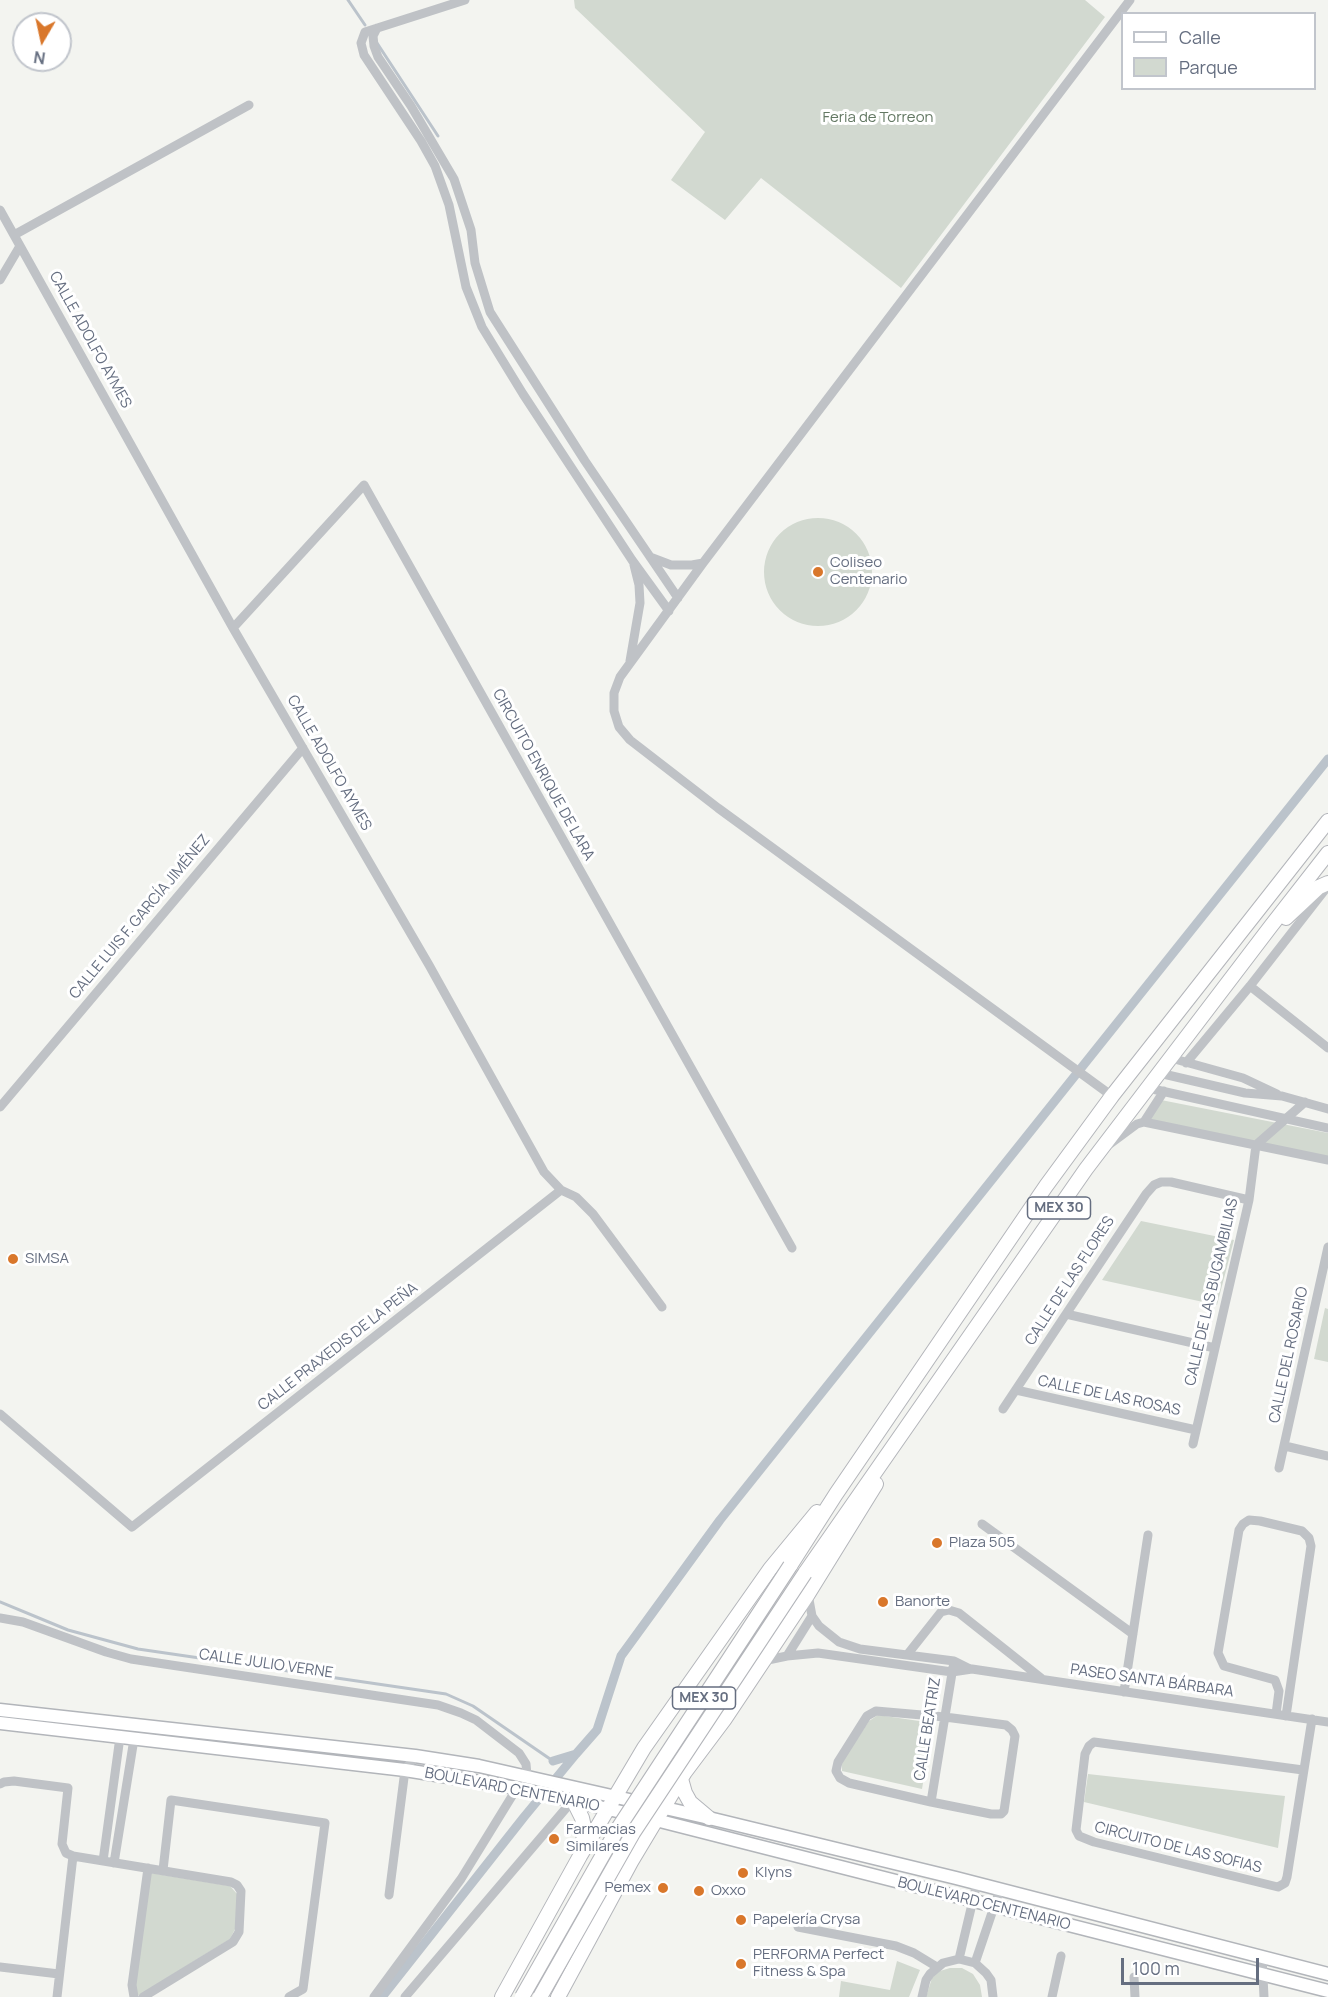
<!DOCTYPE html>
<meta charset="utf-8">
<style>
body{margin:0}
#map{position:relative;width:1328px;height:1997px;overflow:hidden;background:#f3f4f0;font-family:Manrope,sans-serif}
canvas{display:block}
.legend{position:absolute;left:1121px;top:12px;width:195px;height:78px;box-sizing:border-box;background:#fff;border:2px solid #c1c5cc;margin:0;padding:8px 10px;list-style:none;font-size:18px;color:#656e80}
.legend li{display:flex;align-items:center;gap:12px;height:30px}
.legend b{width:30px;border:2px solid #c1c5cc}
.north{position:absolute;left:12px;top:12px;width:60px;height:60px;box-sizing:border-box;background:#fff;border:2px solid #c1c5cc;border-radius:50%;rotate:189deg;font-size:16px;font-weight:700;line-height:24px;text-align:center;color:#656e80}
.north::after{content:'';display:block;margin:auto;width:21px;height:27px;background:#d9772b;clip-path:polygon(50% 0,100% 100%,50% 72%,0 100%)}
.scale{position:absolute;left:1121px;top:1958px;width:138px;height:27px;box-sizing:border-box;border:3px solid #656e80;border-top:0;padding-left:8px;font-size:18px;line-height:21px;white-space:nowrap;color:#656e80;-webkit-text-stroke:4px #fff;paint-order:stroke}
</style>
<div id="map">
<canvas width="1328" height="1997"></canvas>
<ul class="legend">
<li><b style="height:8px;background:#fff"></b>Calle</li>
<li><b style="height:16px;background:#d2d9d0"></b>Parque</li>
</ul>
<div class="north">N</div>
<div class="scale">100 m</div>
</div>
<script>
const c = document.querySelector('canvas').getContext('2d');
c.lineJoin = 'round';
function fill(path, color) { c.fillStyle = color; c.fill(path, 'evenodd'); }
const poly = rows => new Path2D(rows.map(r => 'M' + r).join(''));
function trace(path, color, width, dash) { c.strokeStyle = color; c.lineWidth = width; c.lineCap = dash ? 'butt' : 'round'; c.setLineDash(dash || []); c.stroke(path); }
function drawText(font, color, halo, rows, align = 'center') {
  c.font = font + ' Manrope,sans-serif'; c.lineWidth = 6; c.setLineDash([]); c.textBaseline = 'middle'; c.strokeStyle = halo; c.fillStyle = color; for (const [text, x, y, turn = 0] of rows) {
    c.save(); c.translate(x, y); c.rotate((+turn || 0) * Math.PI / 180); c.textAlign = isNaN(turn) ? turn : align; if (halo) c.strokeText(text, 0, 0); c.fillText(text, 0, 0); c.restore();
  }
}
fill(poly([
 [574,0,1085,0,1105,17,901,288,761,178,725,220,671,180,705,132,575,8],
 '764 572a54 54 0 1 1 108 0a54 54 0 1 1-108 0Z',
 [1161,1100,1328,1133,1328,1158,1150,1120],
 [1141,1221,1234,1240,1217,1305,1102,1280],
 [1325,1308,1328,1309,1328,1362,1314,1359],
 [878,1715,933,1723,922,1789,842,1771,842,1762,869,1721],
 [1088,1774,1285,1796,1278,1848,1084,1802],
 [151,1873,230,1886,238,1895,235,1929,230,1939,136,1997,135,1984],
 [897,1961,920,1970,909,1997,839,1997,841,1981,890,1990],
 [950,1968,962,1968,973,1974,980,1985,982,1997,926,1997,932,1978,940,1971]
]), '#d2d9d0');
trace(poly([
 [348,0,365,25],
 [377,43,438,136],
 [0,1602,68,1630,138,1649,446,1694,473,1706,553,1761]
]), '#bbc3cb', 3);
trace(poly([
 [553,1761,576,1754,597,1730,621,1656,720,1520,1328,759],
 [382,1997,524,1817,576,1754]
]), '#bbc3cb', 9);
const secondary = poly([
 [0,1710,415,1756,479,1766,709,1818,956,1878,1328,1974],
 [0,1723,405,1770,517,1788,656,1820,1328,1991]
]);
const primary = poly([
 [1286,918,1319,887,1328,883],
 [790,1566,836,1494,1046,1186,1112,1096,1328,821],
 [805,1573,1086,1169,1271,926,1328,853],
 [681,1779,685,1793,690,1802,709,1818],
 [573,1800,582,1818,584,1827,583,1847],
 [502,1997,580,1856,644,1748,770,1569,817,1512],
 [558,1997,631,1862,685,1772,724,1720,808,1594,876,1484]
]);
trace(secondary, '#b2b5ba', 15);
trace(primary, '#b3b5ba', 16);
trace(poly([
 [465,0,365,32,361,43,364,55,421,141,435,166,449,205,466,287,482,327,523,394,632,560,669,611],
 [377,28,373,36,374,46,378,57,411,106,454,179,471,230,475,263,490,312,585,461,678,598],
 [0,210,233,628,429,965,544,1172,561,1190,576,1197,593,1214,662,1307],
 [14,235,249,105],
 [0,280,20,246],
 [650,557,671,565,692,565,703,563],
 [233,628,364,485,792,1248],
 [630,661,640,603,639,585,634,565],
 [1250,986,1328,1048],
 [1171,1058,1243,1078,1277,1094],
 [1186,1063,1250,986,1328,886],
 [1159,1073,1245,1093,1282,1096,1328,1109],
 [1148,1088,1328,1128],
 [1112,1096,718,808,630,740,619,727,614,711,614,693,620,677,703,563,1130,0],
 [0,1107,303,748],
 [1144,1122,1164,1091],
 [1110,1144,1137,1124,1144,1122,1328,1160],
 [1066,1314,1215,1348],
 [1016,1390,1196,1430],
 [1003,1409,1086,1284,1146,1194,1154,1185,1161,1182,1171,1182,1249,1200],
 [0,1414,132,1527,561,1190],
 [1193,1444,1249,1200,1256,1145,1305,1102],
 [1285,1446,1328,1456],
 [1279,1468,1328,1247],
 [982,1524,1133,1634],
 [808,1594,812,1616,819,1626,839,1642,860,1649,954,1661,970,1669],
 [0,1618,23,1622,106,1652,131,1659,438,1705,461,1713,476,1720,519,1753,526,1764,527,1775],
 [907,1655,941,1612,949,1610,959,1613,1041,1678],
 [787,1656,812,1616],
 [763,1661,787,1656,818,1653,952,1672,972,1669,1328,1722],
 [1124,1692,1148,1535],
 [876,1711,945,1717,1006,1725,1012,1730,1015,1736,1004,1811,1001,1814,991,1814,931,1802,849,1783,840,1778,836,1771,838,1762,867,1716,876,1711],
 [1276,1714,1279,1691,1275,1680,1224,1666,1218,1653,1239,1530,1243,1524,1249,1520,1260,1521,1302,1531,1309,1538,1311,1546,1286,1716],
 [1303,1770,1094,1742,1089,1746,1085,1754,1076,1830,1079,1836,1094,1842,1278,1887,1285,1883,1287,1877,1312,1719],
 [0,1784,4,1782,14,1781,68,1788,62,1844,66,1853,73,1856,57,1997],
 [931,1802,953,1667],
 [73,1856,231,1882,237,1885,241,1891,239,1932,233,1942,143,1997],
 [103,1861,120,1737],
 [114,1863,134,1739],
 [163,1870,171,1800,325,1823,303,1989,289,1997],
 [389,1895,405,1770,415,1756],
 [798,1927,896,1946,914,1953,937,1967],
 [1262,1957,1264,1997],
 [959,1959,977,1883],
 [975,1963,1000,1889],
 [0,1967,59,1974],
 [1134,1977,1135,1997],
 [134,1997,132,1985,148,1868],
 [374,1997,461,1879,517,1788],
 [405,1997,573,1800],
 [922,1997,926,1980,930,1974,943,1963,959,1959,975,1963,986,1973,991,1980,993,1997],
 [1052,1997,1061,1956]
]), '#bfc2c6', 9);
trace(secondary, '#fff', 12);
trace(primary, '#fff', 14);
const primaryBridge = poly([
 [522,1997,617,1830,790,1566],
 [540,1997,633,1833,805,1573]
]);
trace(primaryBridge, '#b3b5ba', 16, []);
trace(primaryBridge, '#fff', 14);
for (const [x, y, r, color] of [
 [818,572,6,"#d9772b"],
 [13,1259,6,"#d9772b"],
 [937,1543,6,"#d9772b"],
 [883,1602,6,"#d9772b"],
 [554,1839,6,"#d9772b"],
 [743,1873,6,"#d9772b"],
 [663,1888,6,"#d9772b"],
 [699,1891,6,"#d9772b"],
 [741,1920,6,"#d9772b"],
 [741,1964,6,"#d9772b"]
]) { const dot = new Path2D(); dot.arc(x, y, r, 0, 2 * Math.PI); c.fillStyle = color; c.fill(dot); trace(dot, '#fff', 2); }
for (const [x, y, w] of [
 [1059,1208,63],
 [704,1698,63]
]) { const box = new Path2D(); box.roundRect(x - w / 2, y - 11, w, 22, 4.5); c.fillStyle = '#fff'; c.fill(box); trace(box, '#656e80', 1.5); }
drawText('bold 14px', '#656e80', null, [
 ["MEX 30",1059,1208],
 ["MEX 30",704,1698]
]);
drawText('15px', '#637863', '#fff', [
 ["Feria de Torreon",878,118]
]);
drawText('15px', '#656e80', '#fff', [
 ["CALLE ADOLFO AYMES",90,340,61],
 ["CALLE ADOLFO AYMES",329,763,60],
 ["CIRCUITO ENRIQUE DE LARA",543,775,61],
 ["CALLE LUIS F. GARCÍA JIMÉNEZ",140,917,-50],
 ["CALLE DE LAS FLORES",1070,1281,-57],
 ["CALLE DE LAS BUGAMBILIAS",1212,1292,-77],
 ["CALLE PRAXEDIS DE LA PEÑA",338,1347,-38],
 ["CALLE DEL ROSARIO",1289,1355,-78],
 ["CALLE DE LAS ROSAS",1109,1396,12],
 ["CALLE JULIO VERNE",266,1664,8],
 ["PASEO SANTA BÁRBARA",1152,1681,8],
 ["CALLE BEATRIZ",928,1729,-81],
 ["BOULEVARD CENTENARIO",512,1790,11],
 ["CIRCUITO DE LAS SOFIAS",1178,1848,14],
 ["BOULEVARD CENTENARIO",984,1904,14]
]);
drawText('15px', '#656e80', '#fff', [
 ["Coliseo",830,563],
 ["Centenario",830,580],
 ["SIMSA",25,1259],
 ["Plaza 505",949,1543],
 ["Banorte",895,1602],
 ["Farmacias",566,1830],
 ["Similares",566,1847],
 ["Klyns",755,1873],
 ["Pemex",651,1888,"right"],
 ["Oxxo",711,1891],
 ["Papelería Crysa",753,1920],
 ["PERFORMA Perfect",753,1955],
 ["Fitness & Spa",753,1972]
], 'left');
</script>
